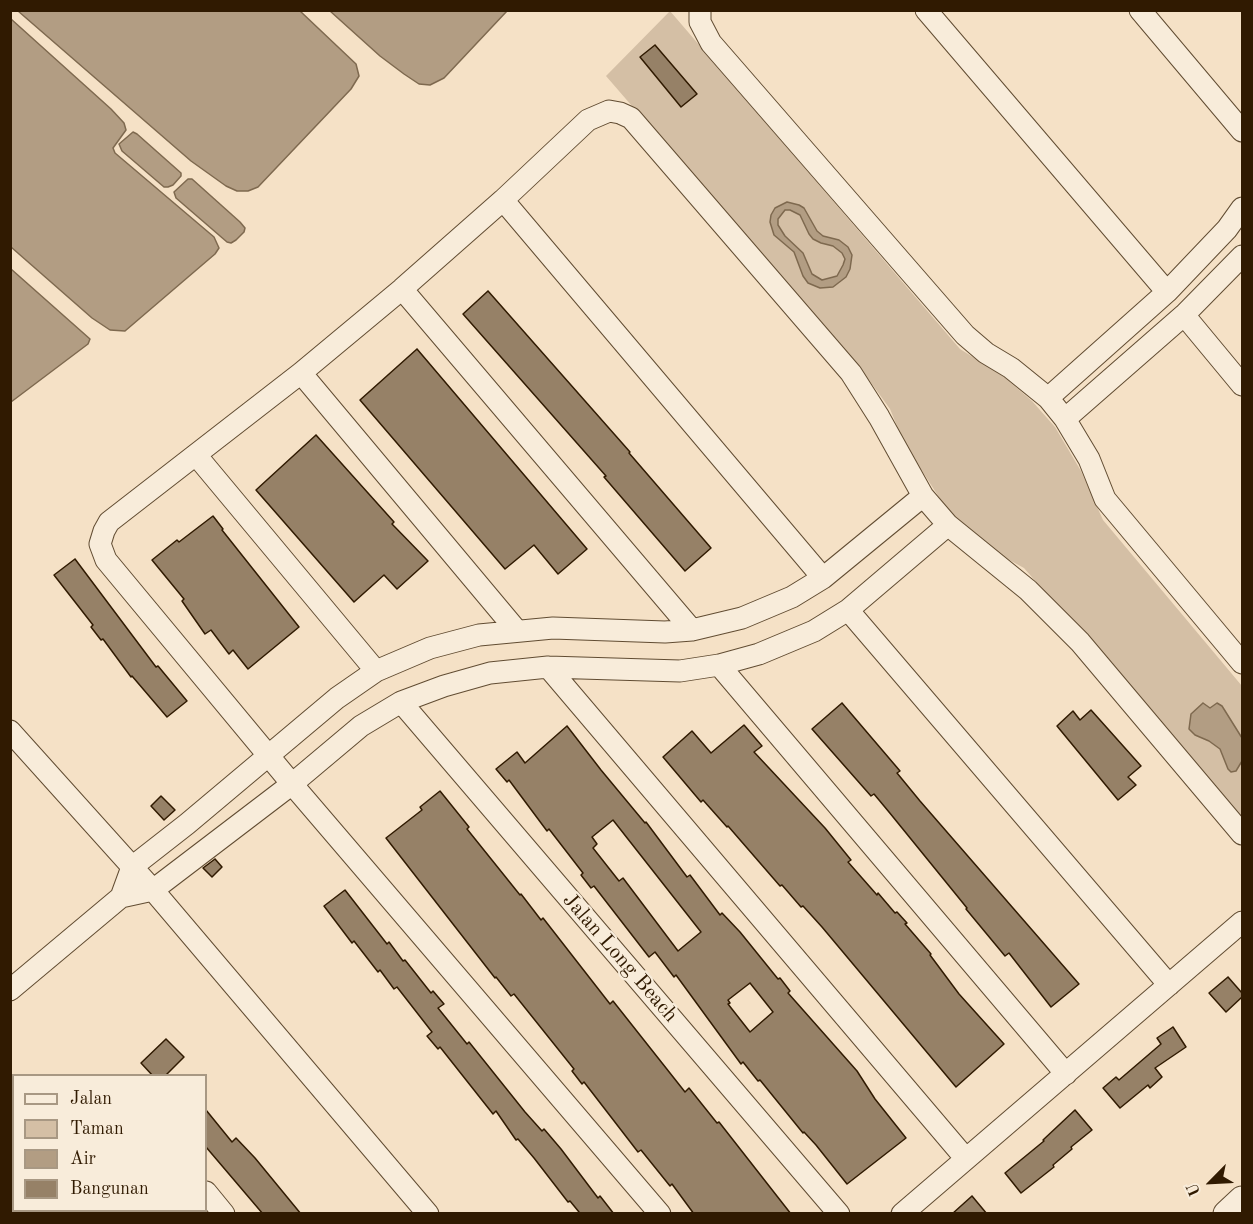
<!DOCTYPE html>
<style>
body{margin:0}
#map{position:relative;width:1253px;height:1224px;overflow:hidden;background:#f5e1c6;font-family:"Old Standard TT",serif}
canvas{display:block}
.frame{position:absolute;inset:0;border:12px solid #301a01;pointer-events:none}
.legend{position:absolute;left:12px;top:1074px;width:195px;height:138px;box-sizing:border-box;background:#f8ecda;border:2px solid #a89883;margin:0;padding:8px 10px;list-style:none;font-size:18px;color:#301a01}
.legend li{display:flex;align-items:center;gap:12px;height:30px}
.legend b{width:30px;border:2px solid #a89883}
.north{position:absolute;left:1181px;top:1152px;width:60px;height:60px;-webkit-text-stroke:4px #f8ecda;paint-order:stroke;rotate:246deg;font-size:16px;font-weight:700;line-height:24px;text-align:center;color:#301a01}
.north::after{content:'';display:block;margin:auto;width:21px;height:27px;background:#301a01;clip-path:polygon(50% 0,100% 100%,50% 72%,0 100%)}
</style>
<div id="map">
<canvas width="1253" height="1224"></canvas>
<div class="frame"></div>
<ul class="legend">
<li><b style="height:8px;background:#f8ecda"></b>Jalan</li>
<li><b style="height:16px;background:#d4bfa5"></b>Taman</li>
<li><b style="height:16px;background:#b29d83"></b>Air</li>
<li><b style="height:16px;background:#968167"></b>Bangunan</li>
</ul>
<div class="north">U</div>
</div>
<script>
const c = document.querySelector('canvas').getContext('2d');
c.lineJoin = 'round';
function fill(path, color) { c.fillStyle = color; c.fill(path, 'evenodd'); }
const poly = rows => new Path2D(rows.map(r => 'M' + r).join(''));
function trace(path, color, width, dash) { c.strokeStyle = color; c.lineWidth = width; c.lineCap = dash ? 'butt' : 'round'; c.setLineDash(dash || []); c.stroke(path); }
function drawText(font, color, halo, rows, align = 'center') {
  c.font = font + ' "Old Standard TT",serif'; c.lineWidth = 4.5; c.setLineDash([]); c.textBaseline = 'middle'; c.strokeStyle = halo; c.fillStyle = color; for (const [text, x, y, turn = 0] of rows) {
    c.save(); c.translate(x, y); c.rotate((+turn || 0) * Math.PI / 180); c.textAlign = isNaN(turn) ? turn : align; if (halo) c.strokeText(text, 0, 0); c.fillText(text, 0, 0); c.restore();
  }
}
fill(poly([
 [670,11,960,349,1003,376,1032,401,1055,427,1081,471,1103,520,1242,686,1242,820,1024,568,1002,556,978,539,946,508,904,443,890,409,869,380,606,76]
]), '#d4bfa5');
const water = poly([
 [18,11,300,11,356,64,359,76,351,89,258,187,248,191,237,191,226,186,191,161,18,11],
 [330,11,507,11,444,78,430,85,419,84,404,74,380,56,330,11],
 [11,19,111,109,124,123,126,130,113,148,115,153,214,237,219,248,215,254,125,331,110,330,92,318,11,247,11,19],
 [133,132,137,134,181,173,181,176,173,185,168,187,164,187,122,151,119,144,133,132],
 [188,179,192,179,240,222,245,228,244,232,236,240,231,243,227,242,176,198,174,192,188,179],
 [787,202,799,205,804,208,817,231,823,236,839,240,848,247,852,255,850,269,846,277,833,287,820,288,808,283,803,276,794,252,774,235,770,222,771,215,775,208,787,202],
 [785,210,790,210,800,215,809,234,813,239,821,243,833,246,842,253,845,259,843,265,837,276,822,280,812,274,803,253,785,236,778,225,778,219,785,210],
 [11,269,90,339,88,344,11,402,11,269],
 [1203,703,1210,708,1217,703,1222,706,1242,738,1242,761,1236,771,1231,772,1228,769,1220,749,1209,741,1195,735,1189,729,1191,714,1203,703]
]);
fill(water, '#b29d83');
trace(water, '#7e694f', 1.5);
const building = poly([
 [655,45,697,94,681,107,640,57,655,45],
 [488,291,630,452,629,453,711,548,685,571,604,477,606,476,463,314,488,291],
 [417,349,587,549,558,574,534,545,505,569,360,400,417,349],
 [316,435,394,522,392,524,428,561,397,589,384,575,354,602,256,490,316,435],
 [213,516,223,529,222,530,299,627,248,669,233,650,229,654,211,630,205,634,182,601,184,599,152,560,177,540,179,542,213,516],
 [75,559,156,667,158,666,187,701,167,717,132,676,131,677,103,639,101,640,91,627,93,625,54,575,75,559],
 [842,703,900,771,897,773,920,801,1079,984,1051,1007,1009,953,1005,956,966,909,967,908,889,812,874,794,871,796,812,729,842,703],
 [1091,710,1141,766,1128,777,1136,785,1118,800,1057,726,1073,711,1080,720,1091,710],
 [744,725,762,746,754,752,825,828,851,860,848,862,877,895,878,893,895,913,897,912,907,923,905,924,931,954,930,955,959,994,1004,1044,956,1087,822,927,803,906,801,907,782,885,780,886,728,826,727,827,703,800,701,802,663,757,692,731,711,753,744,725],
 [567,726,601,770,645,823,646,822,687,877,690,875,720,915,722,913,740,932,778,979,780,978,790,991,788,993,857,1071,875,1099,906,1138,847,1184,816,1145,804,1132,803,1133,760,1080,758,1081,743,1062,741,1064,676,975,674,977,655,952,649,957,594,886,591,888,581,875,583,873,549,829,547,831,509,780,507,782,496,769,517,752,525,763,567,726],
 [613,820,701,932,678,951,623,878,619,881,593,848,597,844,592,837,613,820],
 [750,983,773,1012,750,1032,728,1004,730,1003,728,1000,750,983],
 [440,791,469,827,467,829,520,895,521,894,541,920,543,918,610,1004,613,1001,685,1092,689,1088,717,1123,719,1122,791,1214,694,1214,672,1184,670,1186,641,1150,638,1152,584,1082,582,1084,572,1071,574,1069,514,994,511,996,496,977,495,978,386,838,422,810,420,807,440,791],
 [161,796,175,810,164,820,151,806,161,796],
 [215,859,222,867,212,877,203,868,215,859],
 [345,890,387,944,389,942,403,961,405,960,431,993,433,991,444,1004,438,1008,467,1044,469,1042,525,1112,542,1131,544,1129,561,1149,598,1198,600,1196,614,1214,578,1214,579,1212,570,1201,568,1202,534,1158,518,1139,516,1140,496,1111,493,1114,440,1047,438,1049,427,1036,432,1032,397,987,394,989,380,970,378,972,354,941,352,943,324,906,345,890],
 [1228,977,1242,993,1242,997,1226,1012,1209,993,1228,977],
 [1173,1027,1186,1047,1155,1068,1162,1077,1150,1088,1148,1085,1120,1108,1103,1088,1116,1077,1119,1080,1161,1044,1157,1038,1173,1027],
 [166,1039,184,1057,165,1076,153,1076,141,1063,166,1039],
 [206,1110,232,1142,236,1138,255,1158,301,1214,263,1214,206,1147,206,1110],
 [1075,1110,1092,1130,1071,1147,1072,1149,1053,1165,1054,1167,1021,1193,1005,1173,1044,1141,1043,1140,1075,1110],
 [972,1196,987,1214,952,1214,972,1196]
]);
fill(building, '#968167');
trace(building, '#301a01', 1.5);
const minor = poly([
 [700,10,700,22,711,43,965,335,986,353,1011,368,1048,398,1065,419,1089,459,1105,499,1242,663],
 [926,10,1167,292],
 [1140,10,1242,131],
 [503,200,823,578],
 [402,289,692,630],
 [1184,315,1242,385],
 [301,373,517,631],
 [1048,398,1167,292,1227,229,1242,208],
 [1065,419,1184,315,1242,256],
 [196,455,376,671],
 [848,610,1169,985],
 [719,665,1066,1074],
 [548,667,966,1159],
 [401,702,839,1214],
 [10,731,153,890,428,1214],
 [121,897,132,867,187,824,337,698,376,671,430,648,479,635,553,628,665,632,692,630,742,618,792,597,823,578,923,496],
 [10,990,121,897,153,890,292,784,361,726,401,702,444,686,490,673,548,667,680,671,719,665,759,654,814,631,848,610,948,525],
 [206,1192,224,1214],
 [10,1202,14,1199],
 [60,1210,63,1214],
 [660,1214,292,784,106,560,100,544,104,531,109,522,301,373,402,289,503,200,588,120,609,111,620,113,631,118,851,373,879,417,923,496,948,525,1028,590,1080,642,1242,834],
 [902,1214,1242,922]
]);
const tertiary = poly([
 [1227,1214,1242,1200]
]);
trace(minor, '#614c32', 23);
trace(tertiary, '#614c32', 29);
trace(minor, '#f8ecda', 21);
trace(tertiary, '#f8ecda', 27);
drawText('21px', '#301a01', '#f8ecda', [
 ["Jalan Long Beach",620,958,49]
]);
</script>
